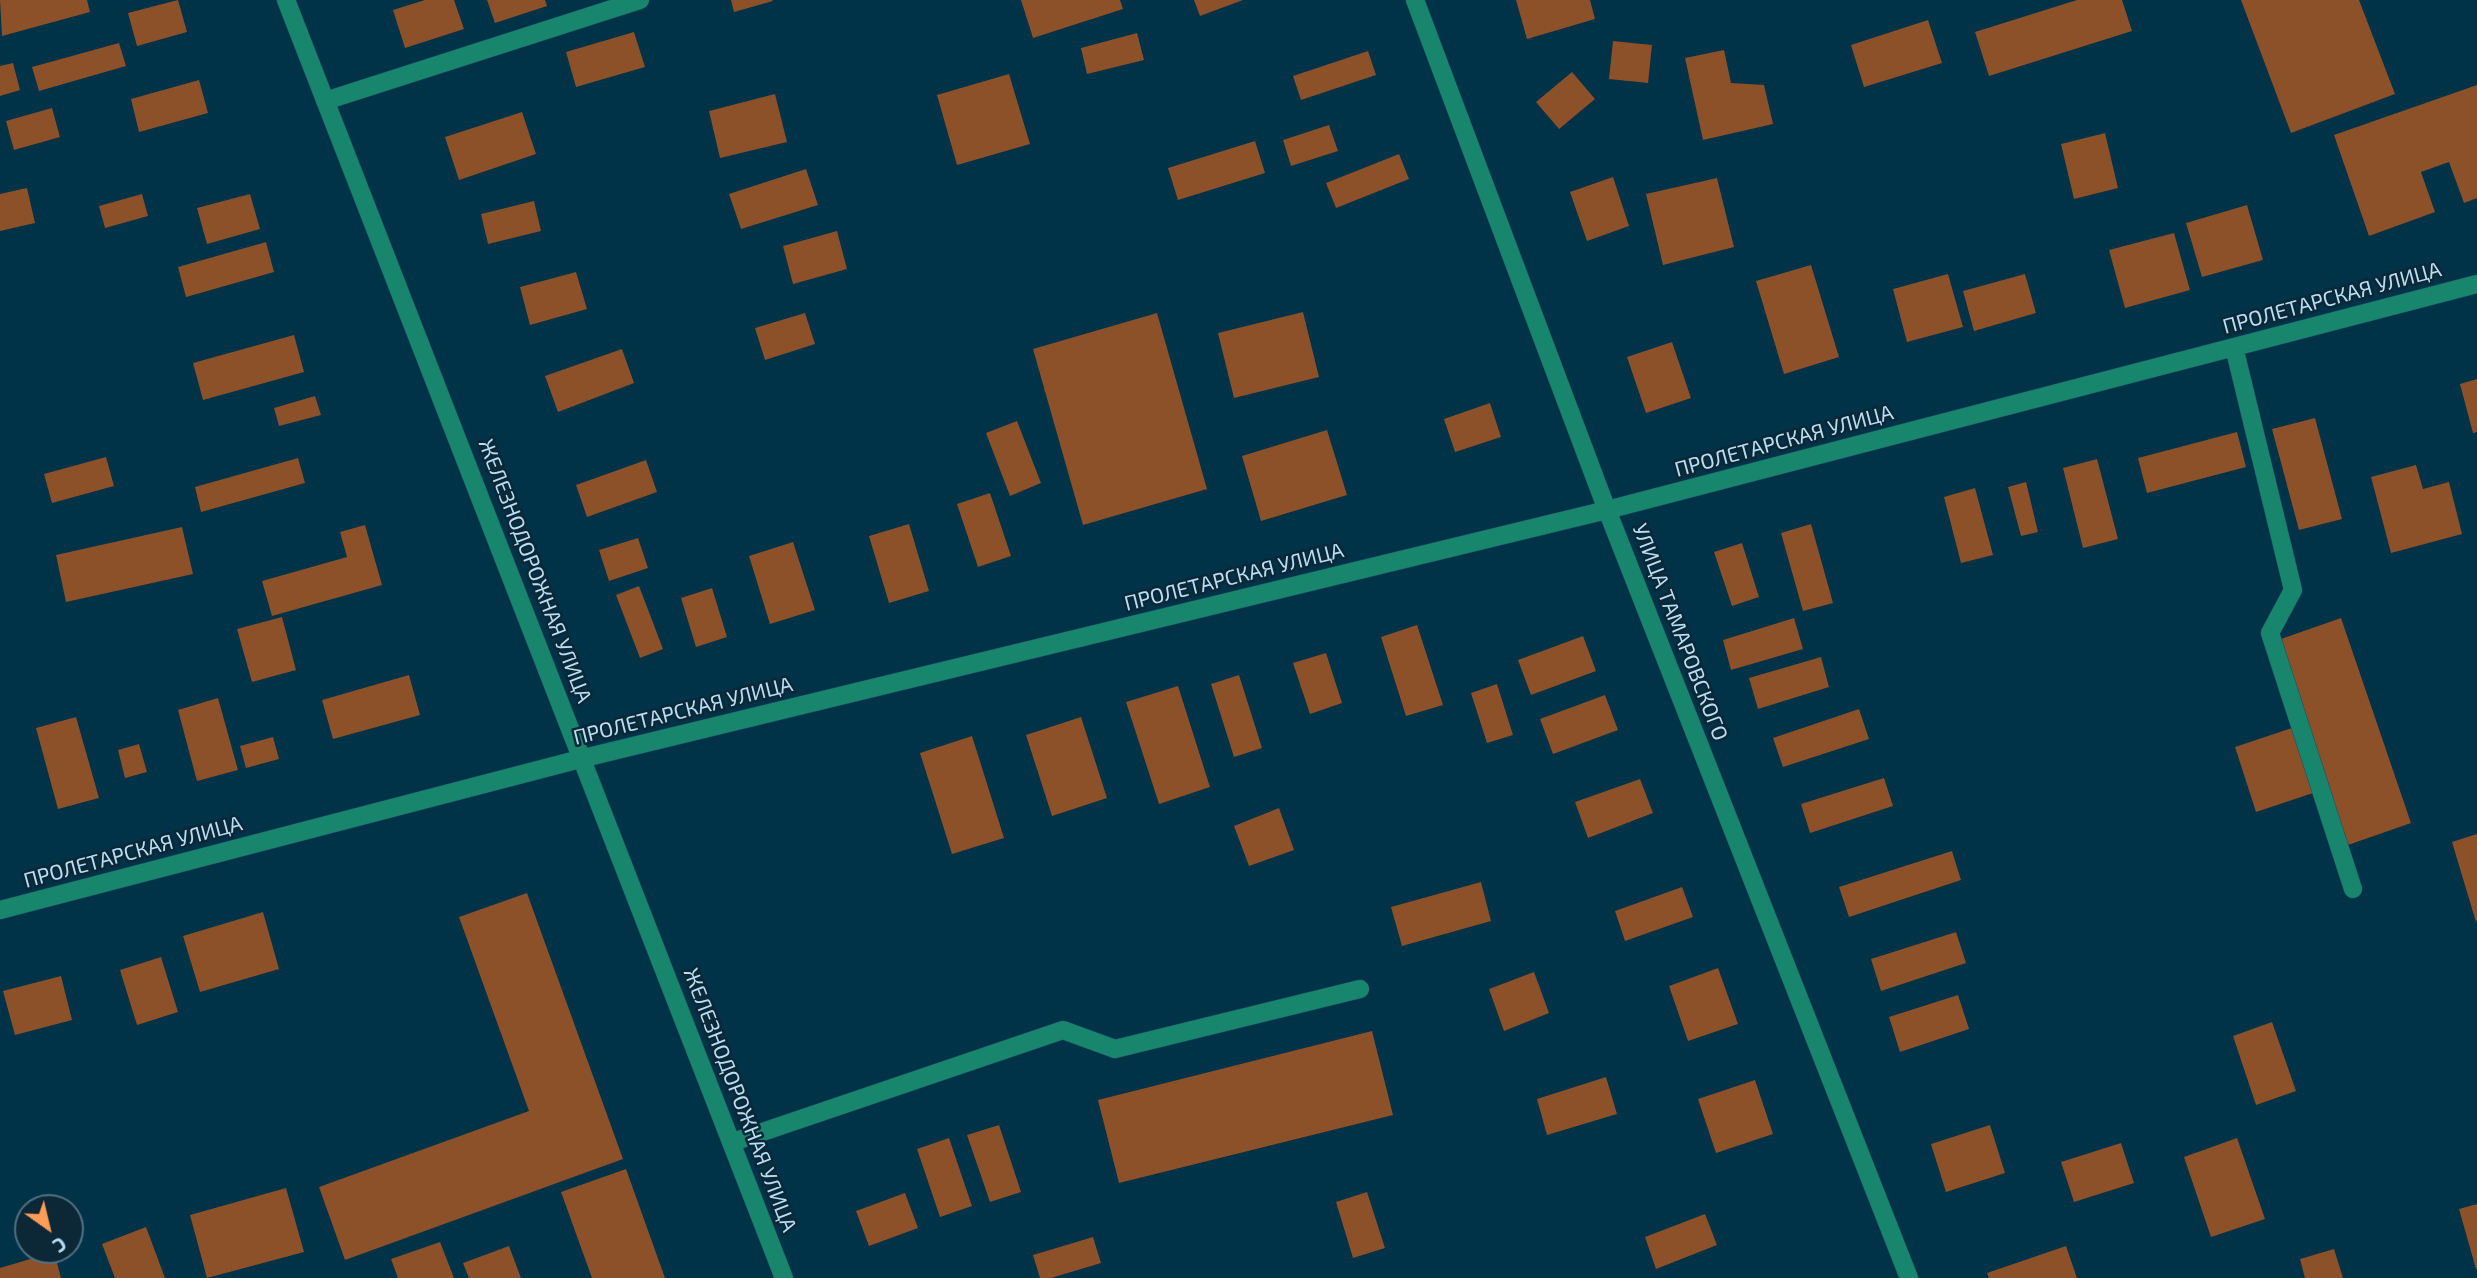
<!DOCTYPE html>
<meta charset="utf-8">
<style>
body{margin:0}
#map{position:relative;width:2477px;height:1278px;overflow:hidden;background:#003248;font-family:"Exo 2",sans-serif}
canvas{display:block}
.north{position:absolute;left:14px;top:1194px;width:70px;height:70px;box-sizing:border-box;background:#0c2735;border:2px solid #507082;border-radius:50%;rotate:146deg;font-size:19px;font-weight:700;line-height:28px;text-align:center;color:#b7def5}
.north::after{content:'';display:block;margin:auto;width:24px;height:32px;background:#fe9c58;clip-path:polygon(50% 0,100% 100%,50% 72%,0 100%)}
</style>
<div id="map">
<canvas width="2477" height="1278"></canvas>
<div class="north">С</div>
</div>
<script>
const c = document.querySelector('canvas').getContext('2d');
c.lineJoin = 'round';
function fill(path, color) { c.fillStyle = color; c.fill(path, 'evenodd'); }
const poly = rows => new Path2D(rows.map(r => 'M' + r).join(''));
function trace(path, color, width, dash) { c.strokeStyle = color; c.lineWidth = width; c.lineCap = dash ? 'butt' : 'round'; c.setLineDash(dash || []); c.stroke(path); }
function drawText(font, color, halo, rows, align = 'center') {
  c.font = font + ' "Exo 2",sans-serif'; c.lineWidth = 5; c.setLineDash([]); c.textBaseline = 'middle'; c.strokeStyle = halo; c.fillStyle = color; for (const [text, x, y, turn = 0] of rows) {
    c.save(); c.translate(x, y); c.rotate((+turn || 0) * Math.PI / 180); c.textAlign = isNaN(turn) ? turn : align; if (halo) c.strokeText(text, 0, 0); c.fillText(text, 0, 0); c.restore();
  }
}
fill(poly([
 [0,0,87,0,90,12,2,36],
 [178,0,187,32,137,46,128,13],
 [425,0,454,0,464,29,405,48,393,10],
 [487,0,545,0,547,6,495,23],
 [731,0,772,0,773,1,734,12],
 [1021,0,1120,0,1123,9,1033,38],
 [1194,0,1243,0,1200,16],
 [1516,0,1590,0,1595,19,1527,39],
 [2077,0,2122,0,2132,31,1989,76,1975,32],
 [2241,0,2359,0,2395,94,2291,133],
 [1928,20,1942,63,1864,87,1851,45],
 [634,32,645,67,576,87,566,52],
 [1137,33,1144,60,1087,74,1081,48],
 [1613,41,1652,45,1648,83,1609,79],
 [119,43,126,66,39,91,32,67],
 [1724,50,1731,83,1764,85,1773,124,1703,140,1685,58],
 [1368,51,1376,75,1301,100,1293,76],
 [13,63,20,90,0,96,0,66],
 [1572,72,1595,99,1559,129,1536,102],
 [1009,74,1030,144,957,165,937,95],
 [199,80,208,113,139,132,131,99],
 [2477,85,2477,198,2464,203,2449,162,2421,172,2435,212,2369,236,2334,135],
 [775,94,787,142,720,158,709,111],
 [52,108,60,137,14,150,6,121],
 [522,112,536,154,459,180,445,137],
 [1329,125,1338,151,1291,166,1283,140],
 [2105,133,2118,188,2074,199,2061,144],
 [1255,141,1265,173,1178,200,1168,168],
 [1399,154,1409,179,1336,208,1326,183],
 [806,169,818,205,741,229,729,194],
 [1613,177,1629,226,1587,241,1570,192],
 [1717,178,1734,247,1663,265,1646,194],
 [27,188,35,223,0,231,0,194],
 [142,194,148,216,105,228,99,206],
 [250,194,260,229,207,244,197,208],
 [534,201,541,231,488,244,481,214],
 [2247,205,2263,260,2202,277,2186,223],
 [837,231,847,269,793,284,783,246],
 [2174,233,2190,290,2125,308,2109,250],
 [266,242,274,272,186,297,178,267],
 [1811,265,1839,357,1784,374,1756,281],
 [576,272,587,309,530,325,520,287],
 [1948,274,1963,327,1907,342,1893,289],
 [2025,274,2036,313,1974,331,1963,291],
 [1303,312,1319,377,1234,398,1218,333],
 [805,313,815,344,765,360,755,328],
 [1157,313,1207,489,1083,525,1033,349],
 [294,335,304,372,203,400,193,363],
 [1672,342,1691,398,1646,413,1627,357],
 [622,349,634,383,558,412,545,376],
 [2477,379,2477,432,2473,433,2460,384],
 [315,396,321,415,279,426,274,408],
 [1490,403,1501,437,1455,452,1444,419],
 [2315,418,2342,519,2299,530,2272,429],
 [1017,421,1041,483,1010,496,986,433],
 [1327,430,1347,495,1261,521,1242,456],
 [2237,432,2246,467,2147,493,2138,458],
 [106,457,114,486,52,503,44,474],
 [298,458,305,483,201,512,195,487],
 [2097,459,2118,539,2083,548,2063,468],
 [646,460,657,492,587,517,576,485],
 [2416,465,2423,489,2449,482,2462,534,2391,553,2371,477],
 [2026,482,2038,532,2021,536,2008,487],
 [1975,488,1993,555,1961,563,1944,497],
 [990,493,1011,556,978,567,957,504],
 [909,524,929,591,889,603,869,536],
 [1811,524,1833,603,1803,611,1781,533],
 [365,525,382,585,272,616,262,581,347,557,340,532],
 [182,527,193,574,66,602,56,555],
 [638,538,648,568,609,581,599,550],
 [793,542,815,610,770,624,749,556],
 [1742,543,1759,597,1732,606,1714,552],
 [639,586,663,649,640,658,616,595],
 [712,588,727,637,696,647,681,598],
 [282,617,296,670,252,682,237,629],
 [1794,618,1803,649,1731,670,1723,640],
 [2341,618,2411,823,2348,845,2278,640],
 [1417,625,1443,705,1406,716,1381,637],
 [1583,636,1596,671,1531,695,1518,660],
 [1326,653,1342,703,1310,714,1293,663],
 [1821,657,1829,687,1758,709,1749,678],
 [409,675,420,715,333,739,322,700],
 [1239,675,1262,748,1234,757,1211,684],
 [1497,684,1513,735,1487,743,1471,693],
 [1178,686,1210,787,1159,804,1126,702],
 [1605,695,1618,730,1553,754,1540,719],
 [218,698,238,770,197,781,178,710],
 [1859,709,1869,739,1783,767,1773,738],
 [76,717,99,798,58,809,36,728],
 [1081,717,1107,798,1052,816,1026,735],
 [2295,727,2316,792,2256,812,2235,747],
 [972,736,1004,838,952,854,920,753],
 [273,737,279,759,246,768,240,746],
 [139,744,147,772,125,778,118,750],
 [1884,778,1893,806,1810,833,1801,804],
 [1640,779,1653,813,1588,838,1575,802],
 [1279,808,1294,850,1249,866,1234,826],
 [2477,834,2477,921,2476,922,2452,842],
 [1952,851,1961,880,1849,917,1839,887],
 [1481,882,1491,921,1402,946,1391,907],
 [1682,887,1693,917,1625,941,1615,911],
 [527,893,623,1159,345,1260,319,1187,529,1111,459,917],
 [263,912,279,969,200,992,183,936],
 [1956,932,1966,963,1881,991,1871,959],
 [161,957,178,1012,137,1025,120,970],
 [1718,968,1738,1024,1688,1041,1669,986],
 [1534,972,1549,1013,1504,1031,1489,989],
 [61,976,72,1020,15,1035,3,991],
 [1958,995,1969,1029,1900,1052,1889,1017],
 [2272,1022,2296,1091,2256,1105,2233,1036],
 [1372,1031,1393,1115,1119,1183,1098,1100],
 [1606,1077,1617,1114,1547,1135,1537,1099],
 [1755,1080,1773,1134,1716,1153,1698,1099],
 [999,1125,1021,1192,990,1202,967,1135],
 [1990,1125,2005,1173,1946,1192,1931,1144],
 [949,1138,972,1206,940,1217,917,1149],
 [2237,1138,2265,1219,2211,1237,2184,1157],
 [2121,1143,2134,1183,2074,1202,2061,1162],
 [626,1169,665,1278,592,1278,561,1192],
 [286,1188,304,1252,207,1278,190,1215],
 [1367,1192,1385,1248,1353,1258,1336,1202],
 [905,1193,918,1228,869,1246,856,1211],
 [2477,1204,2477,1269,2476,1269,2459,1209],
 [1705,1214,1717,1245,1656,1269,1645,1237],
 [146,1227,165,1278,115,1278,102,1244],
 [1093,1237,1101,1263,1051,1278,1040,1278,1033,1255],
 [440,1242,454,1278,398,1278,391,1259],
 [509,1246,521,1278,469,1278,463,1263],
 [2066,1246,2077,1278,1989,1278,1987,1273],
 [2334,1249,2343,1278,2305,1278,2300,1259],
 [54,1252,61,1278,0,1278,0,1268]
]), '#8c5128');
const minor = poly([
 [286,0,784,1278],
 [1415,0,1607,510,1909,1278],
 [325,101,640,0],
 [2234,347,2293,590,2270,633,2353,889],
 [0,910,584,758,1607,510,2477,284],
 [733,1142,1063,1030,1115,1049,1360,989]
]);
trace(minor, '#1d4e64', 19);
trace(minor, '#18856d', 18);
drawText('21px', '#b7def5', '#0c2735', [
 ["ПРОЛЕТАРСКАЯ УЛИЦА",2332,298,-15],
 ["ПРОЛЕТАРСКАЯ УЛИЦА",1784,441,-15],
 ["ЖЕЛЕЗНОДОРОЖНАЯ УЛИЦА",535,571,69],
 ["ПРОЛЕТАРСКАЯ УЛИЦА",1234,577,-14],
 ["УЛИЦА ТАМАРОВСКОГО",1680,632,69],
 ["ПРОЛЕТАРСКАЯ УЛИЦА",683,711,-14],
 ["ПРОЛЕТАРСКАЯ УЛИЦА",133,852,-15],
 ["ЖЕЛЕЗНОДОРОЖНАЯ УЛИЦА",740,1100,69]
]);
</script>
